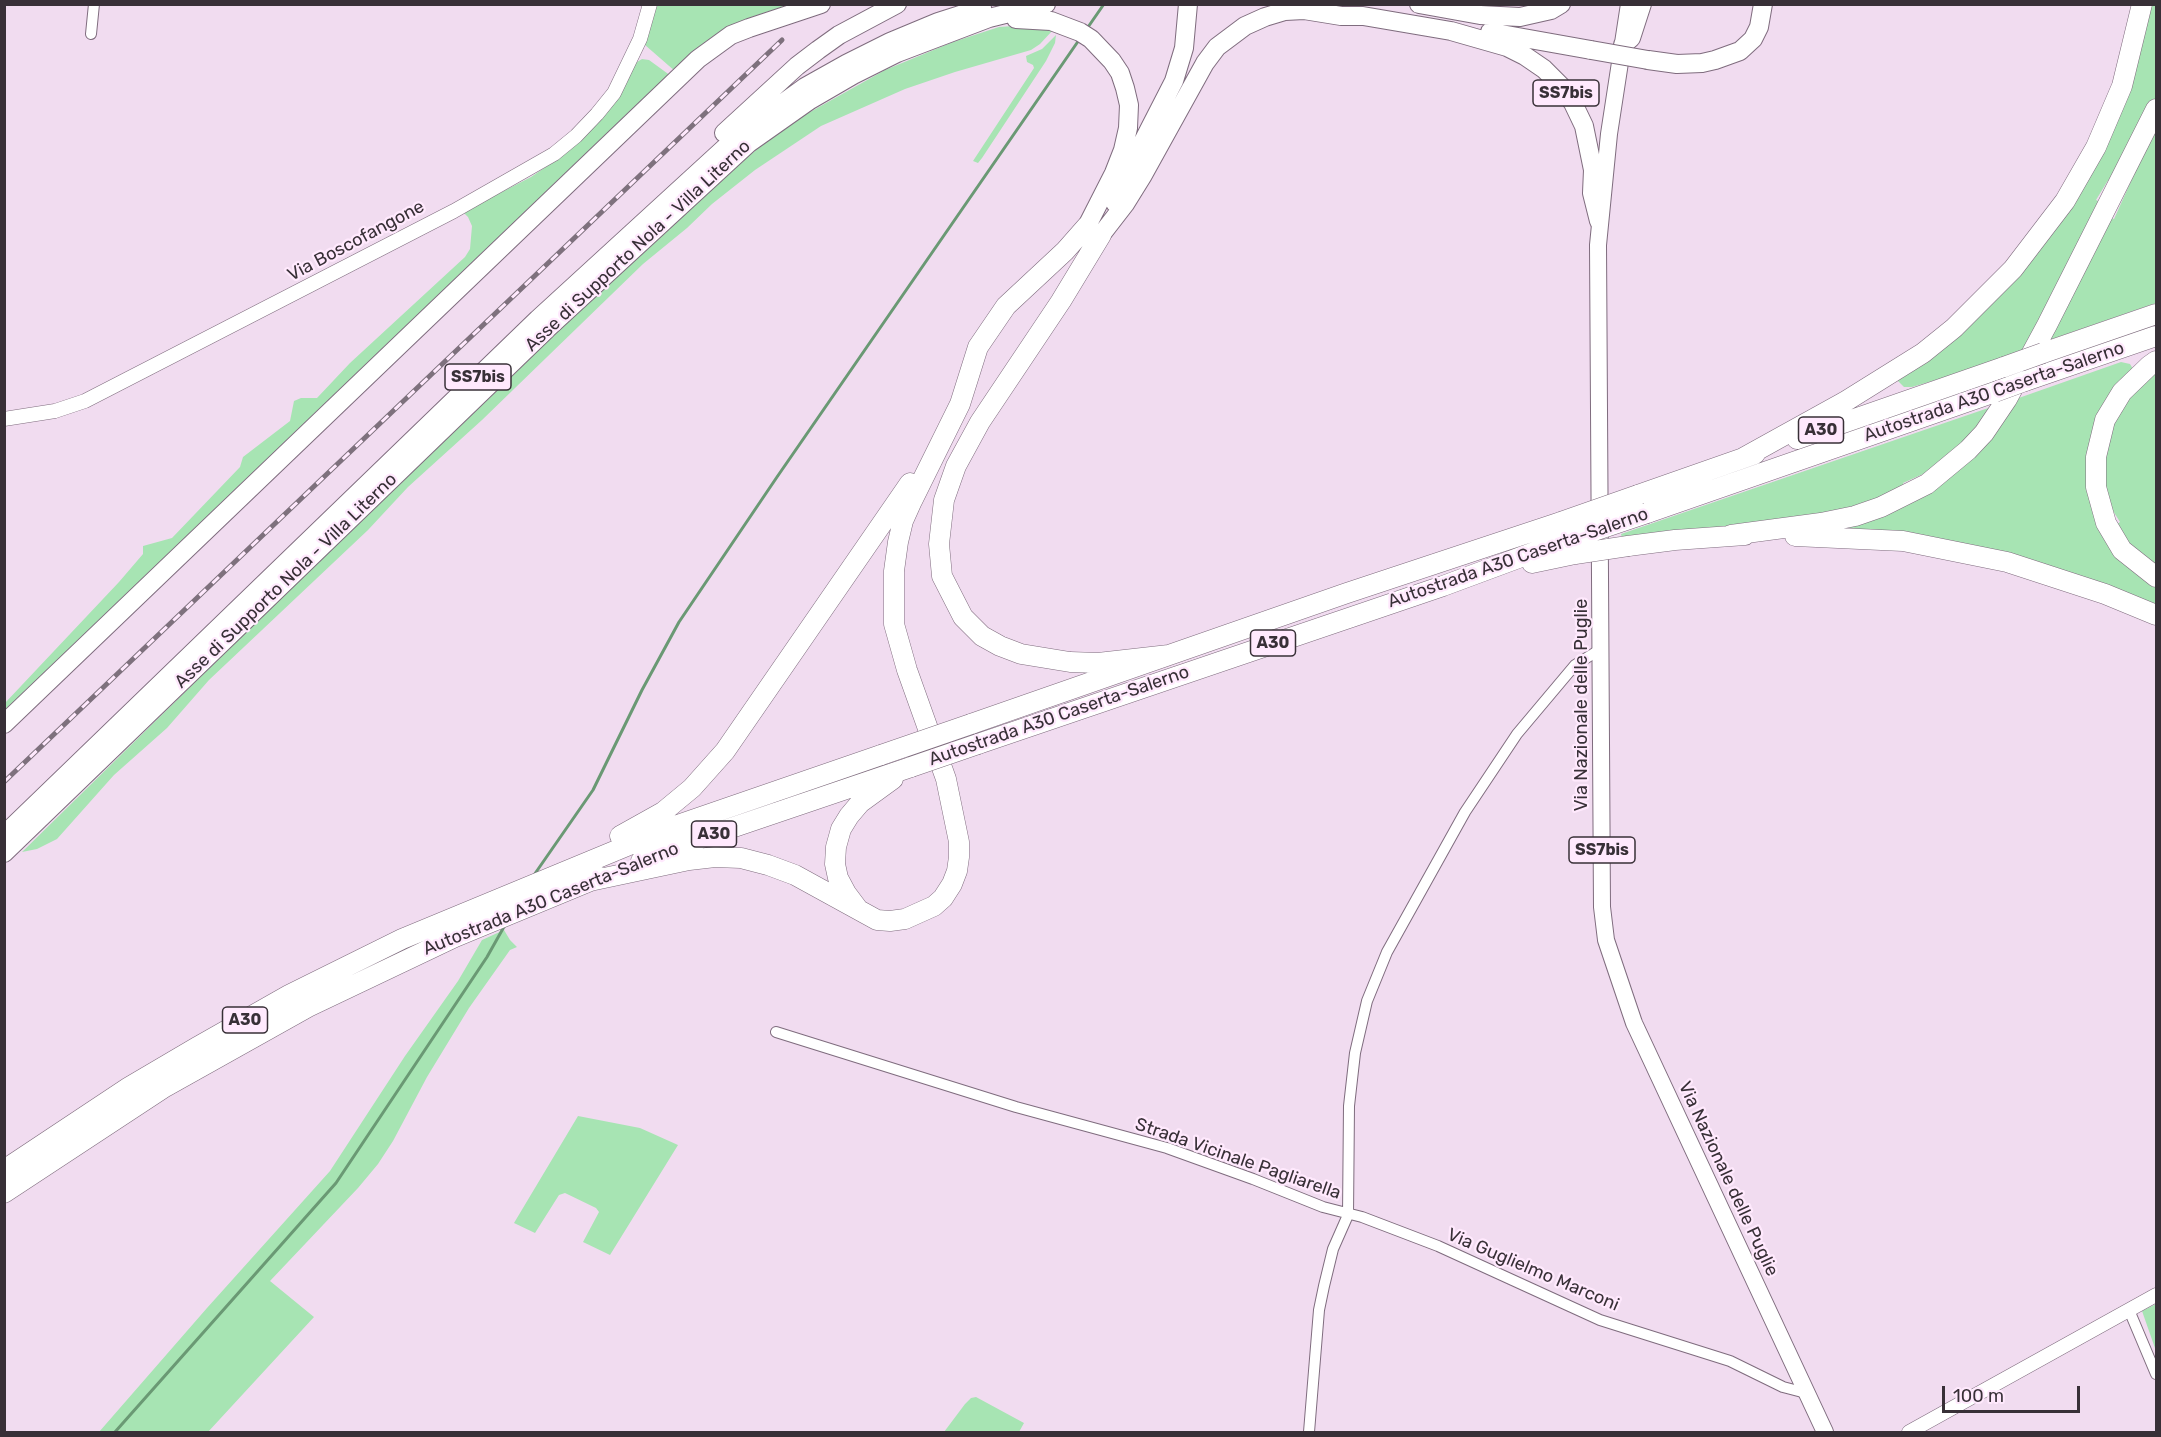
<!DOCTYPE html>
<style>
body{margin:0}
#map{position:relative;width:2161px;height:1437px;overflow:hidden;background:#f1dcf0;font-family:Rubik,sans-serif}
canvas{display:block}
.frame{position:absolute;inset:0;border:6px solid #383037;pointer-events:none}
.scale{position:absolute;left:1942px;top:1386px;width:138px;height:27px;box-sizing:border-box;border:3px solid #383037;border-top:0;padding-left:8px;font-size:18px;line-height:21px;white-space:nowrap;color:#383037;-webkit-text-stroke:4px #ffe9fd;paint-order:stroke}
</style>
<div id="map">
<canvas width="2161" height="1437"></canvas>
<div class="frame"></div>
<div class="scale">100 m</div>
</div>
<script>
const c = document.querySelector('canvas').getContext('2d');
c.lineJoin = 'round';
function fill(path, color) { c.fillStyle = color; c.fill(path, 'evenodd'); }
const poly = rows => new Path2D(rows.map(r => 'M' + r).join(''));
function trace(path, color, width, dash) { c.strokeStyle = color; c.lineWidth = width; c.lineCap = dash ? 'butt' : 'round'; c.setLineDash(dash || []); c.stroke(path); }
function drawText(font, color, halo, rows, align = 'center') {
  c.font = font + ' Rubik,sans-serif'; c.lineWidth = 4.5; c.setLineDash([]); c.textBaseline = 'middle'; c.strokeStyle = halo; c.fillStyle = color; for (const [text, x, y, turn = 0] of rows) {
    c.save(); c.translate(x, y); c.rotate((+turn || 0) * Math.PI / 180); c.textAlign = isNaN(turn) ? turn : align; if (halo) c.strokeText(text, 0, 0); c.fillText(text, 0, 0); c.restore();
  }
}
fill(poly([
 [656,5,793,5,676,72,645,45],
 [2147,5,2156,5,2156,99,2127,156,2107,182,2096,200,2103,203,2028,348,1946,377,1912,387,1904,387,1896,379,2054,224],
 [1028,25,1053,30,1040,44,1031,50,955,72,905,89,821,126,755,170,712,204,687,228,643,264,482,420,408,487,368,530,209,680,167,728,114,775,57,839,37,849,22,852,503,380,751,154,794,121,885,70,953,42,999,27],
 [1056,35,1055,43,1046,61,982,158,978,163,973,161,1034,68,1033,65,1027,62,1026,56,1042,49],
 [642,59,649,60,671,76,5,715,5,703,119,582,143,554,143,546,172,538,240,467,243,457,290,421,294,401,301,398,317,398,350,363,465,257,470,249,472,226,468,217,463,212,531,177,566,153,590,131,614,101,637,62],
 [2156,121,2156,303,2047,341,2107,217,2114,219,2132,179,2139,156],
 [2121,362,2130,364,2133,369,2089,490,2156,582,2156,614,2103,591,1828,528,1885,511,2013,400],
 [2156,366,2156,572,2113,527,2120,522,2103,495,2098,457,2118,405],
 [1997,405,1971,439,1932,470,1903,483,1907,490,1868,507,1623,542,1621,534],
 [504,930,510,940,517,947,510,950,469,1008,427,1077,393,1141,378,1164,358,1188,270,1281,314,1317,208,1432,99,1432,207,1308,330,1171,405,1056,458,981,482,940],
 [578,1116,640,1128,678,1145,610,1255,583,1242,599,1212,596,1208,565,1193,559,1195,535,1233,514,1223],
 [2156,1304,2156,1351,2142,1311],
 [976,1397,1024,1423,1019,1432,944,1432,965,1404,971,1398]
]), '#a7e4b3');
trace(poly([
 [1086,30,1104,4],
 [534,875,593,790,642,690,679,622,777,477,1079,40],
 [115,1432,336,1183,487,957,505,925]
]), '#6a9974', 3);
const minor = poly([
 [91,34,94,4],
 [776,1032,1016,1107,1167,1148,1253,1179,1323,1207,1362,1217,1438,1246,1600,1320,1730,1361,1783,1387,1806,1393],
 [2129,1310,2156,1374],
 [1309,1432,1319,1310,1324,1286,1333,1249,1348,1215,1349,1106,1355,1053,1367,1001,1387,952,1465,812,1517,734,1575,665,1601,649]
]);
const tertiary = poly([
 [4,419,55,411,85,401,454,211,554,154,576,136,597,114,614,93,640,39,650,4],
 [1909,1432,2156,1295]
]);
const primary = poly([
 [1629,4,1609,134,1598,245,1602,907,1606,940,1634,1023,1825,1432]
]);
const trunk = poly([
 [1419,4,1480,15,1520,17,1551,10,1561,4],
 [1016,19,1051,21,1080,32,1091,39,1112,61,1120,73,1125,88,1129,105,1128,128,1123,150,1114,173,1087,226],
 [1490,32,1591,50],
 [1623,45,1631,38,1642,4],
 [1648,60,1677,64,1702,63,1715,60,1740,51,1753,39,1759,27,1763,4],
 [724,133,797,66,818,50,839,35,897,4],
 [1115,203,1134,159,1174,81,1184,48,1188,4],
 [1101,235,1125,204,1143,175,1205,63,1217,47,1245,26,1265,17,1285,11,1304,10,1341,16,1363,16,1451,31,1507,47,1525,56,1544,69,1561,86,1573,103,1584,126,1593,170,1592,193,1599,221],
 [4,724,698,59,731,35,749,28,821,4],
 [4,835,538,319,740,134,805,87,846,64,890,42,938,22,982,8],
 [4,853,547,329,749,143,810,100,853,75,897,53,989,18,1046,4]
]);
const motorway = poly([
 [1101,235,1061,301,980,422,956,466,944,500,939,544,942,576,963,617,982,636,1000,646,1021,654,1070,662,1098,663,1169,655],
 [2043,353,2156,314],
 [2156,361,2149,366,2122,392,2105,420,2096,457,2096,487,2106,523,2122,550,2156,577],
 [2025,381,2156,336],
 [1797,439,2004,367],
 [1743,458,1846,401,1923,353,1954,328,2013,269,2065,201,2096,147,2122,86,2142,4],
 [1638,495,1755,454],
 [1647,513,1995,392],
 [1731,535,1821,523,1855,516,1881,507,1927,484,1968,450,1984,433,2007,399,2047,325,2156,109],
 [1795,536,1903,541,2007,562,2105,594,2156,615],
 [1628,546,1675,540,1745,535],
 [1532,563,1575,554],
 [971,724,1347,593,1561,522],
 [978,744,1443,586,1567,540],
 [620,836,663,812,692,788,725,751,910,483],
 [641,861,678,846,911,767],
 [590,881,689,860,715,857,741,858,768,865,795,875,877,920,890,921,905,919,934,906,943,898,952,884,957,871,959,857,959,842,946,779,907,670,894,624,894,571,898,542,903,521,912,501,960,404,978,347,1006,306,1065,251,1087,226],
 [858,909,846,893,838,878,835,864,836,847,841,829,849,816,860,803,893,779],
 [4,1170,129,1087,197,1047,289,995,402,939,675,826,881,755],
 [4,1193,165,1087,308,1007,455,937,600,877]
]);
trace(minor, '#7f6c7e', 12);
trace(tertiary, '#7f6c7e', 15);
trace(primary, '#7f6c7e', 18);
trace(trunk, '#7f6c7e', 20);
trace(motorway, '#7f6c7e', 21);
trace(minor, '#fff', 10);
trace(tertiary, '#fff', 14);
trace(primary, '#fff', 16);
trace(trunk, '#fff', 18);
trace(motorway, '#fff', 20);
const rail = poly([
 [4,782,782,40]
]);
trace(rail, '#7e717d', 5);
trace(rail, '#ffe9fd', 3, [9]);
const trunkBridge = poly([
 [1591,50,1648,60]
]);
const motorwayBridge = poly([
 [2004,367,2043,353],
 [1995,392,2025,381],
 [1561,522,1638,495],
 [1567,540,1647,513],
 [1575,554,1628,546],
 [881,755,971,724],
 [911,767,978,744]
]);
trace(trunkBridge, '#7f6c7e', 20, []);
trace(motorwayBridge, '#7f6c7e', 21, []);
trace(trunkBridge, '#fff', 18);
trace(motorwayBridge, '#fff', 20);
for (const [x, y, w] of [
 [1566,93,66],
 [478,377,66],
 [1821,430,45],
 [1273,643,45],
 [714,834,45],
 [1602,850,66],
 [245,1020,45]
]) { const box = new Path2D(); box.roundRect(x - w / 2, y - 13, w, 26, 4.5); c.fillStyle = '#ffe9fd'; c.fill(box); trace(box, '#383037', 1.5); }
drawText('bold 16px', '#383037', null, [
 ["SS7bis",1566,93],
 ["SS7bis",478,377],
 ["A30",1821,430],
 ["A30",1273,643],
 ["A30",714,834],
 ["SS7bis",1602,850],
 ["A30",245,1020]
]);
drawText('18px', '#383037', '#ffe9fd', [
 ["Via Boscofangone",356,241,-28],
 ["Asse di Supporto Nola - Villa Literno",638,246,-43],
 ["Autostrada A30 Caserta-Salerno",1994,392,-19],
 ["Autostrada A30 Caserta-Salerno",1518,558,-19],
 ["Asse di Supporto Nola - Villa Literno",286,581,-44],
 ["Via Nazionale delle Puglie",1582,705,-90],
 ["Autostrada A30 Caserta-Salerno",1059,716,-19],
 ["Autostrada A30 Caserta-Salerno",551,899,-22],
 ["Strada Vicinale Pagliarella",1238,1159,19],
 ["Via Nazionale delle Puglie",1728,1179,65],
 ["Via Guglielmo Marconi",1533,1270,23]
]);
</script>
